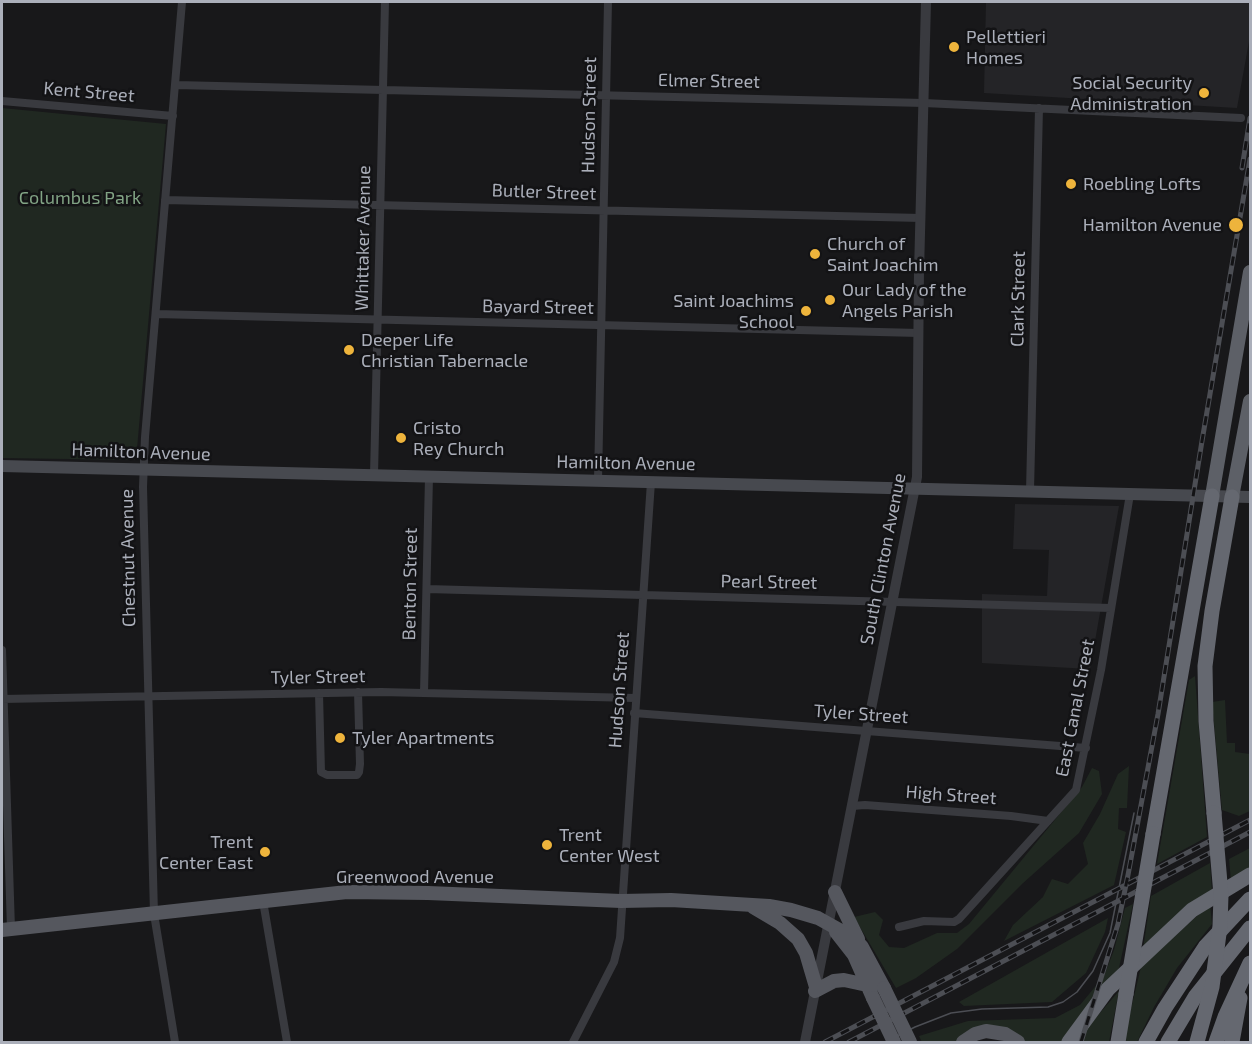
<!DOCTYPE html>
<style>
body{margin:0}
#map{position:relative;width:1252px;height:1044px;overflow:hidden;background:#18181a;font-family:"Exo 2",sans-serif}
canvas{display:block}
.frame{position:absolute;inset:0;border:3px solid #abafba;pointer-events:none}
</style>
<div id="map">
<canvas width="1252" height="1044"></canvas>
<div class="frame"></div>
</div>
<script>
const c = document.querySelector('canvas').getContext('2d');
c.lineJoin = 'round';
function fill(path, color) { c.fillStyle = color; c.fill(path, 'evenodd'); }
const poly = rows => new Path2D(rows.map(r => 'M' + r).join(''));
function trace(path, color, width, dash) { c.strokeStyle = color; c.lineWidth = width; c.lineCap = dash ? 'butt' : 'round'; c.setLineDash(dash || []); c.stroke(path); }
function drawText(font, color, halo, rows, align = 'center') {
  c.font = font + ' "Exo 2",sans-serif'; c.lineWidth = 5; c.setLineDash([]); c.textBaseline = 'middle'; c.strokeStyle = halo; c.fillStyle = color; for (const [text, x, y, turn = 0] of rows) {
    c.save(); c.translate(x, y); c.rotate((+turn || 0) * Math.PI / 180); c.textAlign = isNaN(turn) ? turn : align; if (halo) c.strokeText(text, 0, 0); c.fillText(text, 0, 0); c.restore();
  }
}
fill(poly([
 [986,2,1250,2,1250,36,1237,108,984,93],
 [1015,504,1119,506,1090,669,982,663,982,594,1047,596,1049,550,1013,549]
]), '#242427');
fill(poly([
 [2,108,166,124,136,460,2,458],
 [1195,676,1207,837,1157,864,1189,680],
 [1225,700,1227,743,1235,743,1235,752,1250,754,1250,811,1239,816,1222,810,1212,702],
 [1129,766,1127,808,1119,808,1118,829,1126,832,1114,885,1004,941,1013,925,1043,897,1052,879,1068,884,1088,864,1083,843,1100,814,1118,774],
 [1092,768,1099,771,1102,794,1079,833,1022,884,957,949,916,978,896,988,854,917,875,912,883,920,879,935,889,947,904,948,937,933,957,933,969,924,1082,787],
 [1250,848,1250,868,1231,881,1229,859],
 [1210,863,1212,891,1143,949,1151,896],
 [1133,904,1119,968,1065,1042,1025,1042,1008,1031,958,1042,922,1042,919,1036,968,1021,1055,1018,1080,1005,1104,976,1114,950,1125,908],
 [1210,904,1212,924,1177,968,1154,1007,1137,1042,1123,1042,1141,967],
 [1108,918,1105,932,1086,973,1052,1002,964,1006,959,1002],
 [1119,991,1109,1042,1076,1042,1079,1037]
]), '#202821');
trace(poly([
 [176,85,924,103,1241,118],
 [2,101,173,116],
 [165,200,921,218],
 [156,314,919,333],
 [374,475,385,2],
 [598,480,608,2],
 [1030,491,1039,108],
 [427,589,1111,608],
 [2,650,11,929],
 [319,693,321,772,327,775,357,775,359,772,360,764,358,692],
 [424,693,429,477],
 [2,699,381,692,635,698],
 [634,713,1086,748],
 [852,806,865,805,1011,816,1048,821],
 [263,901,287,1042],
 [899,927,924,921,954,922,959,919,1076,790,1101,670,1130,494],
 [175,1042,154,914,143,487,145,437,182,2],
 [573,1042,614,962,620,938,651,482]
]), '#393a3f', 8);
trace(poly([
 [805,1042,917,477,919,272,926,2]
]), '#393a3f', 10);
trace(poly([
 [2,466,1250,497]
]), '#47494f', 12);
trace(poly([
 [835,892,858,939],
 [753,907,780,923,798,939,806,953,816,987],
 [2,930,347,892,428,893,621,901,671,900,769,906,791,910,818,918,854,938,862,947,884,988],
 [836,932,854,955,873,998],
 [815,991,834,981,844,980,867,985],
 [963,1042,975,1034,986,1031,1005,1034,1018,1042]
]), '#55575e', 14);
trace(poly([
 [1212,496,1250,272],
 [1232,497,1250,401]
]), '#5d6067', 14);
trace(poly([
 [1214,813,1206,721,1205,666,1212,611,1232,497],
 [1153,834,1212,496],
 [1069,1042,1108,989,1192,910,1250,875],
 [1118,1042,1126,994],
 [1146,1042,1165,1008,1205,947,1250,899],
 [1168,1042,1195,997,1250,928],
 [1216,1042,1225,1017,1250,963],
 [1232,1042,1240,998]
]), '#656870', 15);
trace(poly([
 [885,1042,915,1027,951,1013,982,1009,1048,1007,1063,1002,1077,992,1093,971,1110,933,1134,813]
]), '#4c4e54', 1.5);
const rail = poly([
 [1242,168,1250,118],
 [825,1042,1250,820],
 [849,1042,1250,832],
 [1081,1042,1118,924,1128,875,1158,714,1202,441,1250,159]
]);
trace(rail, '#4c4e54', 5);
trace(rail, '#131315', 3, [9]);
trace(poly([
 [884,988,910,1042],
 [873,998,894,1042]
]), '#55575e', 14);
trace(poly([
 [1126,994,1153,834],
 [1197,1042,1212,987,1220,926,1221,895,1214,813]
]), '#656870', 15);
for (const [x, y, r, color] of [
 [954,47,6,"#eeb43c"],
 [1204,93,6,"#eeb43c"],
 [1071,184,6,"#eeb43c"],
 [1236,225,8,"#eeb43c"],
 [815,254,6,"#eeb43c"],
 [830,300,6,"#eeb43c"],
 [806,311,6,"#eeb43c"],
 [349,350,6,"#eeb43c"],
 [401,438,6,"#eeb43c"],
 [340,738,6,"#eeb43c"],
 [547,845,6,"#eeb43c"],
 [265,852,6,"#eeb43c"]
]) { const dot = new Path2D(); dot.arc(x, y, r, 0, 2 * Math.PI); c.fillStyle = color; c.fill(dot); trace(dot, '#131315', 2); }
drawText('18px', '#abafba', '#131315', [
 ["Pellettieri",966,37],
 ["Homes",966,58],
 ["Social Security",1192,83,"right"],
 ["Administration",1192,104,"right"],
 ["Roebling Lofts",1083,184],
 ["Hamilton Avenue",1222,225,"right"],
 ["Church of",827,244],
 ["Saint Joachim",827,265],
 ["Our Lady of the",842,290],
 ["Angels Parish",842,311],
 ["Saint Joachims",794,301,"right"],
 ["School",794,322,"right"],
 ["Deeper Life",361,340],
 ["Christian Tabernacle",361,361],
 ["Cristo",413,428],
 ["Rey Church",413,449],
 ["Tyler Apartments",352,738],
 ["Trent",559,835],
 ["Center West",559,856],
 ["Trent",253,842,"right"],
 ["Center East",253,863,"right"]
], 'left');
drawText('18px', '#abafba', '#131315', [
 ["Elmer Street",709,81,1],
 ["Kent Street",89,92,5],
 ["Hudson Street",589,115,-89],
 ["Butler Street",544,192,2],
 ["Whittaker Avenue",363,238,-89],
 ["Clark Street",1018,299,-89],
 ["Bayard Street",538,307,1],
 ["Hamilton Avenue",141,452,2],
 ["Hamilton Avenue",626,463,1],
 ["Chestnut Avenue",128,558,-91],
 ["South Clinton Avenue",883,559,-79],
 ["Pearl Street",769,582,1],
 ["Benton Street",410,584,-89],
 ["Tyler Street",318,677,-1],
 ["Hudson Street",619,690,-86],
 ["East Canal Street",1075,708,-79],
 ["Tyler Street",861,714,4],
 ["High Street",951,795,4],
 ["Greenwood Avenue",415,877]
]);
drawText('18px', '#82a485', '#131315', [
 ["Columbus Park",80,198]
]);
</script>
